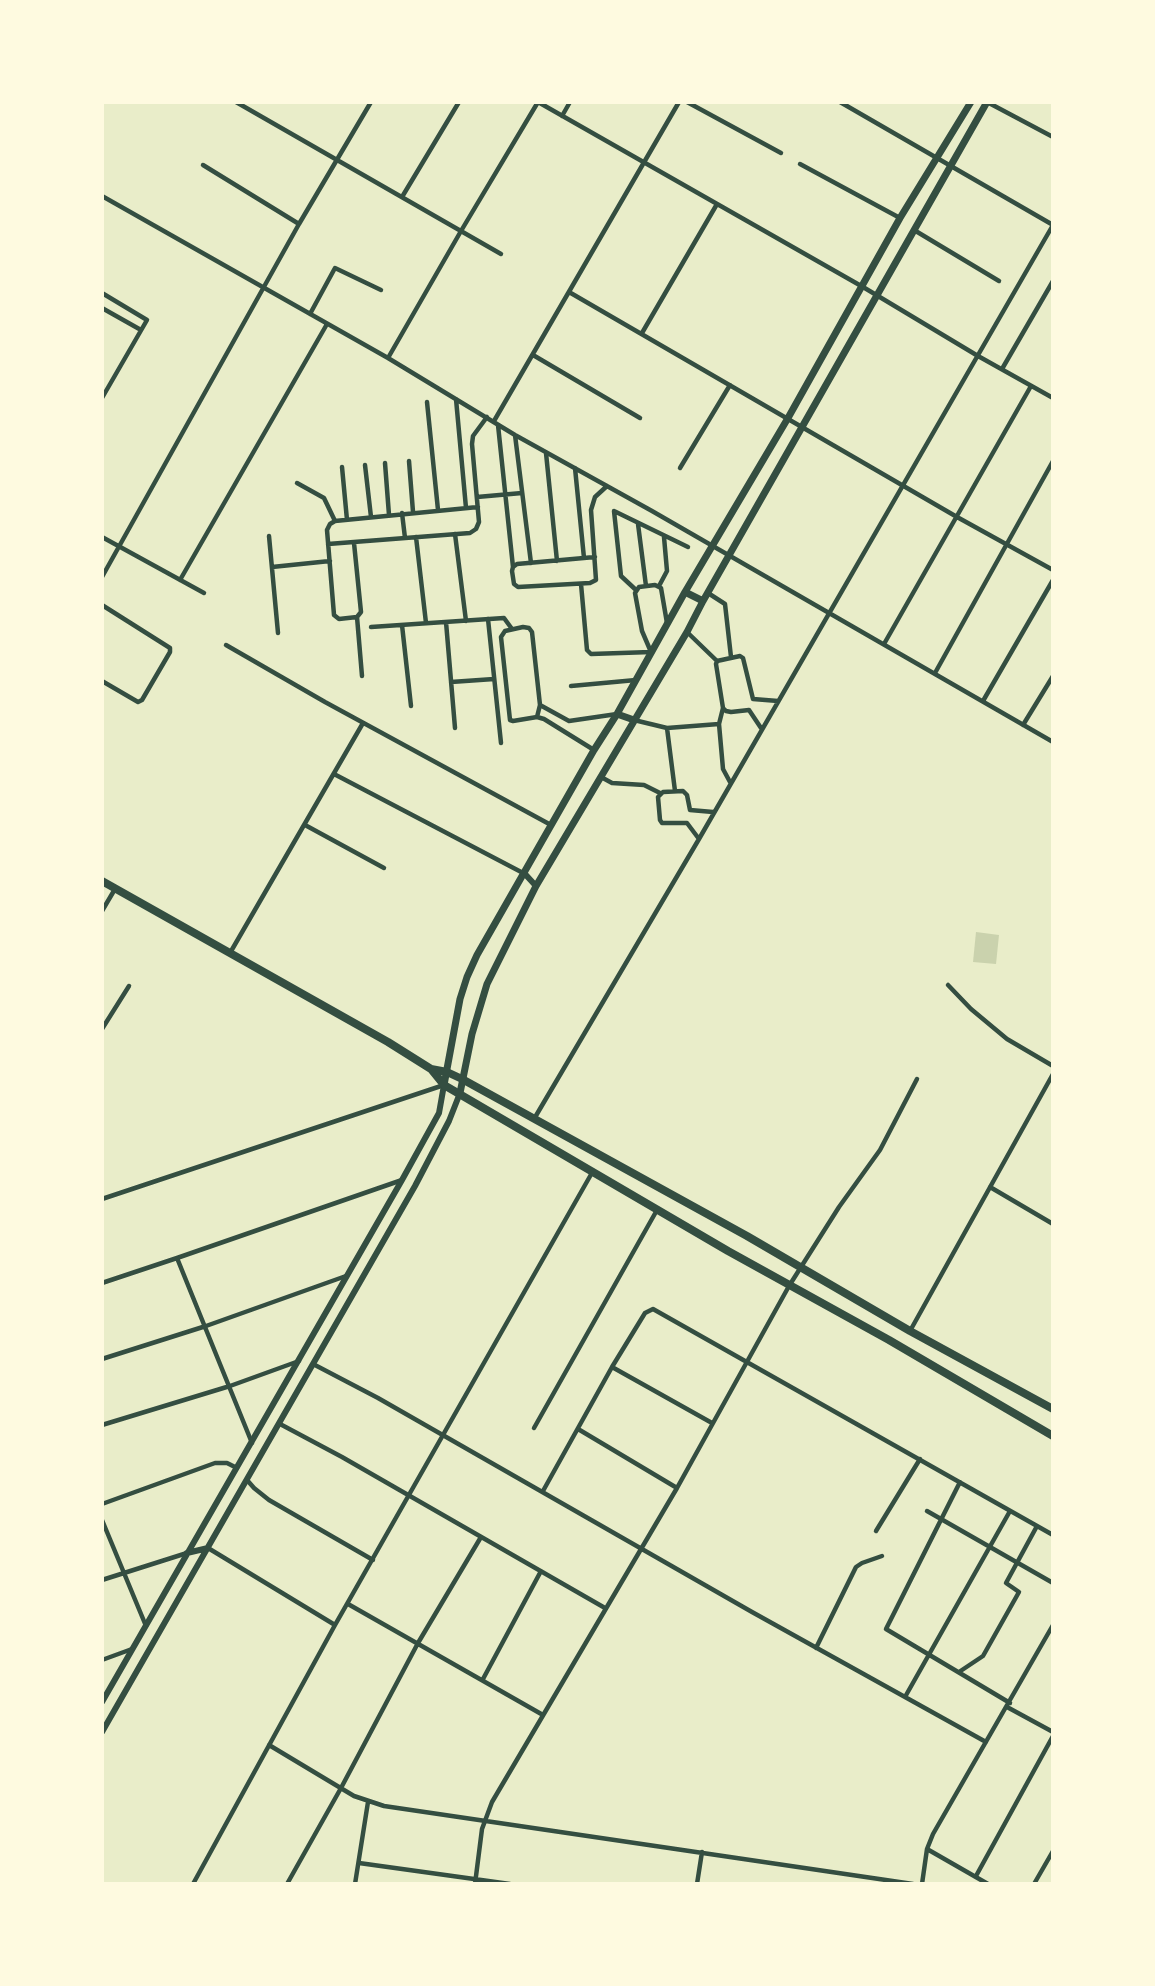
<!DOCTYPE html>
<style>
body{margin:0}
#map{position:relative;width:1155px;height:1986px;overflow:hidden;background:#e9edc9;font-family:Figtree,sans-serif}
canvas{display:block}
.frame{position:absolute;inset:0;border:104px solid #fefae0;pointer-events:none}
</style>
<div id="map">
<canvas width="1155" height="1986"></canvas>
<div class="frame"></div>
</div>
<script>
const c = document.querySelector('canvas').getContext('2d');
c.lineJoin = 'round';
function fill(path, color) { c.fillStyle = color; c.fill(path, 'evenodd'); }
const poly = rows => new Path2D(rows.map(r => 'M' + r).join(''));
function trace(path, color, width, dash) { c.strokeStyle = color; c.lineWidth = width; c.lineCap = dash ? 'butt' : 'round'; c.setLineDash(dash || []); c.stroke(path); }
fill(poly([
 [976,932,999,935,996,964,973,962]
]), '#cad2ad');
trace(poly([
 [236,102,501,254],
 [538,102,863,287,978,356,1053,398],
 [687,102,781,153],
 [840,102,1053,225],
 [987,102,1053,137],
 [562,116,570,102],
 [800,164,900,218],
 [203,165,299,224],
 [102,196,388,358,515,435,652,511,1053,742],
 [402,197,459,102],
 [914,230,999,281],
 [569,292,957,517,1053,570],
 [102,293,147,320,102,398],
 [102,308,141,330],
 [310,314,335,268,381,290],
 [642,333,717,204],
 [533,355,640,418],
 [388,358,461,231,538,102],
 [1002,369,1053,281],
 [456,399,466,508],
 [427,402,438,510],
 [494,421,679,102],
 [498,425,513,567,512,571,514,584,518,587,590,583,596,580,591,510,595,497,607,486],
 [515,435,531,563],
 [546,453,557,561],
 [409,461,413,512],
 [385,463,389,515],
 [365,465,371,517],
 [342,467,347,520],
 [575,468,584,558],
 [680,468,730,385],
 [297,483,324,498,335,521],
 [477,497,522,493],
 [614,511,621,576,636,590],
 [614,511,688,547],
 [402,513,405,538],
 [335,521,478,507],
 [335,521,330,524,327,530,334,615,339,619,357,617],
 [638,524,646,586],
 [455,534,466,621],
 [269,536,278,633],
 [102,537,204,593],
 [416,537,426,623],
 [354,543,361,612,357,617,362,676],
 [328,544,470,533,476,529,479,522,472,444,473,436,487,417],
 [272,567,330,561],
 [513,567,517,564,595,557],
 [102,577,299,224,371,102],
 [180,580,327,324],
 [581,584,587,650,591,654,651,652,642,631,635,593,639,587,655,585,661,588,667,623],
 [659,586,667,571,664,537],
 [708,593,725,604,731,657],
 [102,605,170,648,170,652,142,700,138,702,102,681],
 [488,619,501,743],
 [446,622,455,728],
 [402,625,411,706],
 [371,627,504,618,512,629],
 [687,632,717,661],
 [884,644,1031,386],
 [226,645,325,702,551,825],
 [717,661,716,664,723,708,719,724,723,769,730,782],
 [717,661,740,656,743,658,753,699],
 [935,673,1053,461],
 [451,682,494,679],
 [571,686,636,680],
 [753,699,778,701],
 [983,701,1053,580],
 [540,705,569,721,617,714],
 [723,708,726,711,731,712,749,710],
 [749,710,761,728],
 [537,717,540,705,532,632,529,628,523,627,505,631,501,637,510,720,513,721,537,717,544,719,594,750],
 [634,720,667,728,719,724],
 [1023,725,1053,676],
 [667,728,675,791],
 [334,774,525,874],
 [601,777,612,783,644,785,660,793],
 [305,825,384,868],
 [699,839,687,823,662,823,660,820,658,797,663,792,683,791,687,795,690,810,713,812],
 [102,911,115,889],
 [230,953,363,723],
 [948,985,971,1009,1007,1039,1053,1066],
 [102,1029,129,986],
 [534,1119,699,839,1053,225],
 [990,1187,1053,1224],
 [102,1199,444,1085],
 [177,1258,252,1443],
 [102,1283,177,1258,402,1180],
 [910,1331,1053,1074],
 [102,1359,206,1326,346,1276],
 [313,1364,378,1398,752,1612,986,1742],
 [612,1367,712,1423],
 [280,1424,342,1457,605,1608],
 [102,1425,230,1386,299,1361],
 [534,1428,657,1210],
 [578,1429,677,1488],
 [247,1480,254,1488,269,1500,373,1560],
 [960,1482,886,1629,1010,1703],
 [543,1491,612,1367,645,1313,653,1309,1053,1535],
 [102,1504,215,1463,227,1463,237,1468],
 [927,1511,1053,1583],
 [102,1520,146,1626],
 [876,1531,920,1459],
 [208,1548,335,1625],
 [102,1580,187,1553],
 [348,1604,543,1715],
 [816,1648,856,1567,862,1563,882,1556],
 [102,1660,132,1649],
 [959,1672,983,1656,1019,1592,1006,1583,1037,1526],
 [483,1679,541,1571],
 [905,1697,1010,1511],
 [1007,1707,1053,1732],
 [269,1745,354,1796,384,1806,913,1884],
 [927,1849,988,1884],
 [359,1863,510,1884],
 [976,1876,1053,1736],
 [193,1884,335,1625,593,1171],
 [287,1884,341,1788,418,1643,481,1537],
 [355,1884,368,1802],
 [475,1884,482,1829,492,1802,677,1488,789,1286,839,1207,880,1150,917,1079],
 [697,1884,702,1852],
 [922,1884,927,1849,933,1834,1053,1625],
 [1034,1884,1053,1851]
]), '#344e41', 4.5);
trace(poly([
 [525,874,536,886],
 [187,1553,208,1548],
 [102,1702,402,1180,439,1113,444,1085],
 [102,1732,415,1186,449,1121,460,1093]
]), '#344e41', 6);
trace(poly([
 [685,592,703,601],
 [617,714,634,720],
 [444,1085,460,999,467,977,477,955,594,750,617,714,685,592,788,418,900,218,971,102],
 [460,1093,472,1034,487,984,536,886,687,632,703,601,987,102]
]), '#344e41', 7);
trace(poly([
 [102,881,388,1042,431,1069,444,1085,728,1251,889,1340,1053,1436],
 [431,1069,447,1072,462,1079,747,1236,910,1331,1053,1409]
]), '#344e41', 8);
</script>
